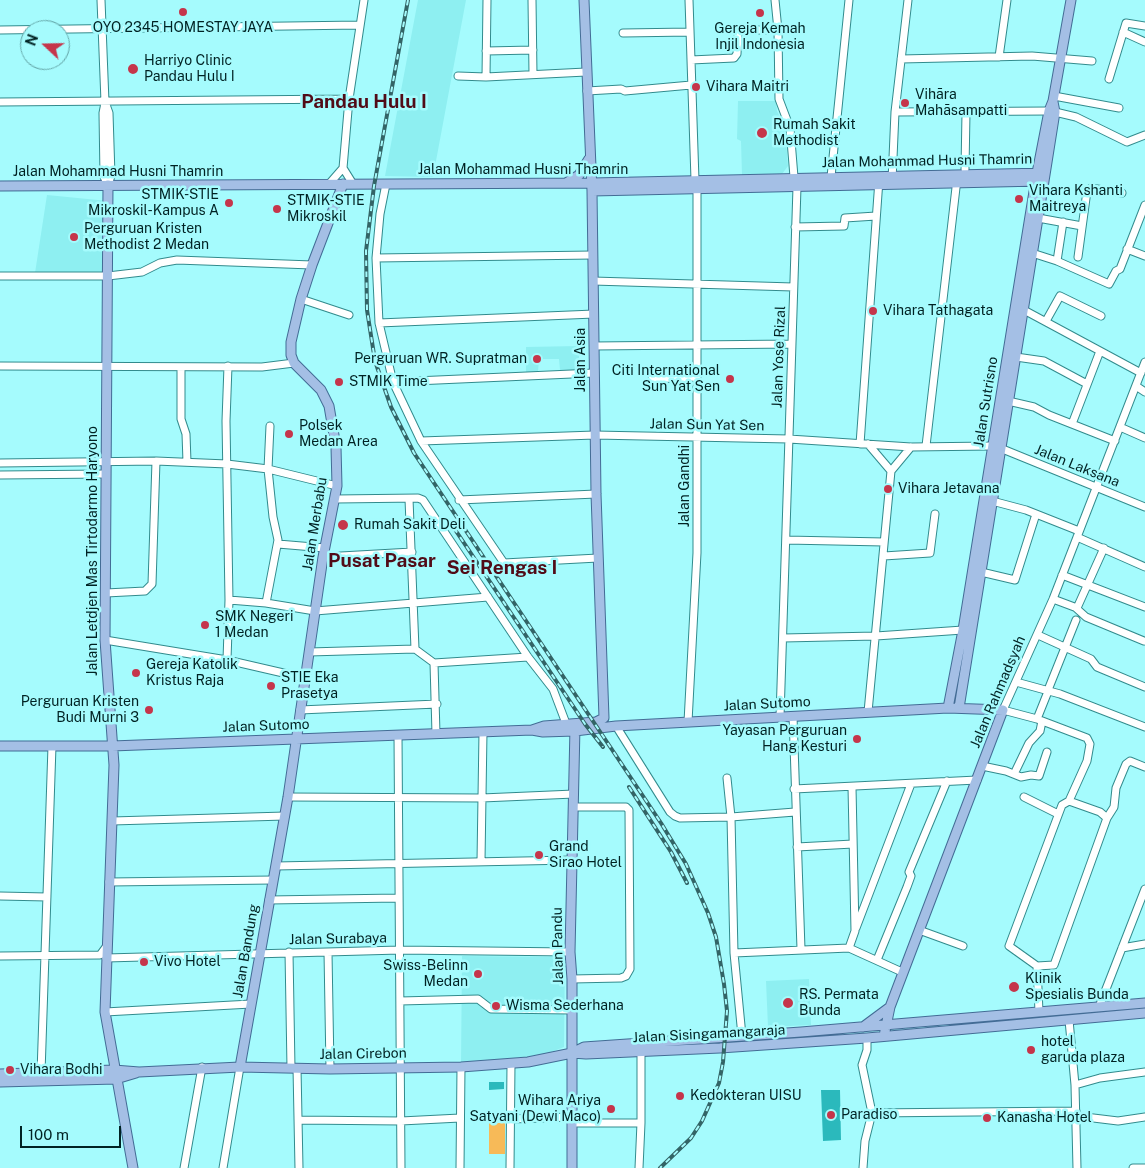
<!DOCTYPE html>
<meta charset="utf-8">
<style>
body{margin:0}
#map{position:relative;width:1145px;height:1168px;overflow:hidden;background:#a5fbfd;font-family:"Public Sans",sans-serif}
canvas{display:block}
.north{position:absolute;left:20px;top:20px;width:50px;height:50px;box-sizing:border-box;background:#a5fbfd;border:1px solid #63a4a6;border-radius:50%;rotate:291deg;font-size:14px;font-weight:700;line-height:20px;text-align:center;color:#002223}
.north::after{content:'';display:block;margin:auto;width:18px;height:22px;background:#c5354b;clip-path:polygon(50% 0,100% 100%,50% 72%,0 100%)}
.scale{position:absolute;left:20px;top:1126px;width:101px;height:22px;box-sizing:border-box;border:2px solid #002223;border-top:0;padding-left:6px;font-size:15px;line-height:18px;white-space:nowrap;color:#002223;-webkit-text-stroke:4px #a5fbfd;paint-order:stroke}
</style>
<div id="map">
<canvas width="1145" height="1168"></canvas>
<div class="north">N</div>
<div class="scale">100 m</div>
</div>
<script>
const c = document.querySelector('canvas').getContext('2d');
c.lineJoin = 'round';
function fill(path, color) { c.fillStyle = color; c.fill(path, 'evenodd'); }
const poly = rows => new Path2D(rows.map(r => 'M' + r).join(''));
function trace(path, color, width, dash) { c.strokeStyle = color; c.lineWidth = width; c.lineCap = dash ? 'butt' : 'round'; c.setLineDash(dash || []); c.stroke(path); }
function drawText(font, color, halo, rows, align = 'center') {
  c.font = font + ' "Public Sans",sans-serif'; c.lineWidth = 5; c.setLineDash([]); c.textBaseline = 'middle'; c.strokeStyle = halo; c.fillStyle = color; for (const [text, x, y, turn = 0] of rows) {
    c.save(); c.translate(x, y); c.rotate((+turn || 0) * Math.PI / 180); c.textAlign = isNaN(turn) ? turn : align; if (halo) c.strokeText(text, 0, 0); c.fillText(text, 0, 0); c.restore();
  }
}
fill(poly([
 [418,0,466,0,433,177,385,176],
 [738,101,776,101,777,111,785,128,788,166,782,174,742,175,741,141,737,139],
 [47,195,108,201,107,273,35,273],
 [579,346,579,370,560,370,559,359,539,359,538,372,526,372,526,347],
 [462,956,565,957,564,1047,528,1061,461,1066],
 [809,979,811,1025,768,1027,766,981]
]), '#8eeff1');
fill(poly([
 [489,1123,505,1123,505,1154,489,1154]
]), '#f7ba58');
fill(poly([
 [489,1082,504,1082,504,1089,489,1090],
 [821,1090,840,1090,841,1140,823,1141]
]), '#2bb9bc');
const minor = poly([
 [101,0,105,102,109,113,111,176,108,185],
 [532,0,533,74],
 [689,0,695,180],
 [775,0,778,30,779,99,790,128,794,177,797,187,780,717],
 [0,30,360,25],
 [1123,32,1145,42],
 [623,33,690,32],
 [486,51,533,50],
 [999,57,1007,0],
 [901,59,1032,56,1092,61],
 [691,60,734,58,737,54,738,34,740,30,778,30],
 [458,76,486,77,586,72],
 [486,77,487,0],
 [1109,79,1126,23,1145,26],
 [587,91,621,89,625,91,691,85],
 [1054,96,1119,108],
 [0,102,349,99],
 [105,103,103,113,104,177,108,185],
 [895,112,1049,111],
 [1055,112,1076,117,1127,142,1145,135],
 [343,168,353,184],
 [965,169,966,113],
 [831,177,849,0],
 [892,181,895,112,908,0],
 [329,184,343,168,349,99,364,0],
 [386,184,380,214,376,258,379,323,393,382,421,441,504,563,598,558],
 [1038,218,1082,226],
 [795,227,844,226,845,218,876,216],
 [1127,249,1145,256],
 [1032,253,1057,261,1109,284,1116,271,1120,269,1145,205],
 [1078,257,1087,191,1091,188,1122,193],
 [376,258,593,255],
 [1057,261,1063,222],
 [0,276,108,276,142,272,160,263,177,260,312,265],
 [593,281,793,287],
 [301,299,349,315],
 [1022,309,1141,373],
 [1046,321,1060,296,1101,316],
 [379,323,594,314],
 [594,346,792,344],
 [1016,357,1044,361,1087,384],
 [0,366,262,367,294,363],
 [181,367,181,419,186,434,187,462],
 [652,379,697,377],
 [393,382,594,373],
 [1136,386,1145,392],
 [1008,401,1034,407,1049,415,1115,441],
 [1072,424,1100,351],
 [1120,427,1145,438],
 [421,441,595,435,789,439,911,447,992,446],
 [860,444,879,180],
 [868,444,891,471],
 [926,446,957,179],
 [1000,448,1145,507],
 [0,463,156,461,227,464,268,469,337,486],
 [0,475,106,474],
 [336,499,418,498,423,500,528,657,553,689,567,726],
 [409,499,415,649],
 [459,500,596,494],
 [992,501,1026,510,1079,531],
 [1077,537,1145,567],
 [786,540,884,542],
 [278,544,325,548],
 [884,556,930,553,935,514],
 [323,557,412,552],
 [981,572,1015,580,1036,514],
 [1062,575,1145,607],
 [106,593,145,591,152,584,156,461],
 [1053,599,1077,608,1104,548],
 [229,600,266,603,315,611,488,597],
 [266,603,278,540,273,517,268,469,270,426],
 [1076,608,1086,617,1144,641],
 [1038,635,1091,659,1097,667,1145,687],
 [783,638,876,636,963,630],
 [105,640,227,660,305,678],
 [415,649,434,663,436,734],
 [309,652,415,649],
 [227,660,229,600,226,421,228,366],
 [434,663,528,657],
 [1016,682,1060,694,1145,727],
 [1048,690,1076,620],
 [300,710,437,704],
 [868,712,891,471,911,447],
 [793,716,801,949],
 [1037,719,1047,694],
 [688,722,697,553,697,190],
 [616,726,670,812,675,816,680,818,731,817,795,812],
 [398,735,401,1168],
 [982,766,1006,771,1021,777,1031,775,1039,776,1047,752],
 [1016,770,1029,743,1040,731,1042,721],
 [727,778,731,817,734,953,742,1036],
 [794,789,977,780],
 [288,797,482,798,574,794],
 [1024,797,1058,814],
 [1069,801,1087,761,1090,744,1087,738,1037,719,1003,710,1053,599,1145,362],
 [1107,818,1100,812,1069,801,1062,805,1009,946,1037,966,1054,965,1107,818,1114,807,1116,788,1126,764,1130,761,1145,767],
 [112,821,285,816],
 [797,847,853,844],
 [481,861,483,732],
 [276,866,572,860],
 [109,882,273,880],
 [0,896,47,897],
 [269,900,398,898],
 [856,928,911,784],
 [919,930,963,946],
 [849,948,855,931,852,787],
 [1122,948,1145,944],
 [289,952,291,1068],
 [328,952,330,1069],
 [734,953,849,948,902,972],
 [0,956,100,955,106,947],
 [106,958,400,950,570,952],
 [877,960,907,887,911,876,909,872,947,781],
 [1037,966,1039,1012],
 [572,979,621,978,626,976,630,969,629,810,626,807,574,807],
 [400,1001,478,999,491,1009,572,1010],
 [1099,1007,1145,889],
 [105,1012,251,1004],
 [1069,1020,1075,1085,1077,1168],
 [297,1068,299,1168],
 [41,1073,52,746],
 [1075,1085,1100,1078,1145,1072],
 [872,1113,1076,1111],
 [1077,1116,1118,1121,1145,1117],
 [511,1119,571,1117],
 [299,1120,401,1121,460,1118],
 [572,1123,641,1123],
 [184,1168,202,1067],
 [223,1168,240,1067],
 [460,1168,461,1067],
 [510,1168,511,1064],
 [639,1168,641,1123,641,1052],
 [863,1168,865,1141,872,1113,862,1065,867,1050,867,1038],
 [1133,1168,1145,1168]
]);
const major = poly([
 [566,183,579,175,589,159],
 [108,185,105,640,114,765,105,1012,133,1168],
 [0,186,591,183,1045,173],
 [592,191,1041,181],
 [948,708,963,630,1037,173,1049,111,1053,101,1071,0],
 [959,708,1044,181,1055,112,1053,102],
 [532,730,544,726,596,722,604,718,596,494,592,191,584,0],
 [0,746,112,746,532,730,543,732,575,731,616,726,948,708,1003,710,890,1007,884,1036],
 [863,1027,890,1007],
 [572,1053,586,1054,720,1048,867,1038,1145,1013],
 [240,1067,288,797,323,557,337,486,336,447,329,406,321,390,294,363,291,355,291,342,301,299,312,265,343,184],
 [0,1074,114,1070,139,1072,240,1067,330,1069,461,1067,528,1062,572,1053,584,1047,801,1032,1145,1003],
 [0,1082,116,1079,136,1073],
 [572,1168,572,979,570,952,575,727]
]);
trace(minor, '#328b8d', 9);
trace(major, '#436c95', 11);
trace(minor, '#fff', 7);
trace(major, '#a4bfe5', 9);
const rail = poly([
 [408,0,374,186,366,251,367,310,375,361,391,407,414,453,661,823,686,864,708,913,716,937,724,984,727,1011,723,1062,719,1083,702,1121,691,1138,660,1168],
 [454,528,585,724,603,747],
 [629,787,671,852,687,883]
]);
trace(rail, '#336466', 4);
trace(rail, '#a5fbfd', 2, [5.5]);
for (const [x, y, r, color] of [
 [183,12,5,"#c5354b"],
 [760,13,5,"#c5354b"],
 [133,69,6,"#c5354b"],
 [696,87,5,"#c5354b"],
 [905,103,5,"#c5354b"],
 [762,133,6,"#c5354b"],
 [1019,199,5,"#c5354b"],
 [229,203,5,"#c5354b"],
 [277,209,5,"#c5354b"],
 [74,237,5,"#c5354b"],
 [873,311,5,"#c5354b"],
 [537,359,5,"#c5354b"],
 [730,379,5,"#c5354b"],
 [339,382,5,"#c5354b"],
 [289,434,5,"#c5354b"],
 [888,489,5,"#c5354b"],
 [343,525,6,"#c5354b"],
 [205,625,5,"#c5354b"],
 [136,673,5,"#c5354b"],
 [271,686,5,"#c5354b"],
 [149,710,5,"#c5354b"],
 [857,739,5,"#c5354b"],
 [539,855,5,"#c5354b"],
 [144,962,5,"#c5354b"],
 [478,974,5,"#c5354b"],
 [1014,987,6,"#c5354b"],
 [788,1003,6,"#c5354b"],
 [496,1006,5,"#c5354b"],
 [1031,1050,5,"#c5354b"],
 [10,1070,5,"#c5354b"],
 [680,1096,5,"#c5354b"],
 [611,1109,5,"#c5354b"],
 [831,1115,5,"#c5354b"],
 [987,1118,5,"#c5354b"]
]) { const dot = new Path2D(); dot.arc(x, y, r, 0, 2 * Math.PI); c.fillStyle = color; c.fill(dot); trace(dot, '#a5fbfd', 2); }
drawText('14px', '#002223', '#a5fbfd', [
 ["OYO 2345 HOMESTAY JAYA",183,28,"center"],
 ["Gereja Kemah",760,29,"center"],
 ["Injil Indonesia",760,45,"center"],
 ["Harriyo Clinic",144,61],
 ["Pandau Hulu I",144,77],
 ["Vihara Maitri",706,87],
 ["Vihāra",915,95],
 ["Mahāsampatti",915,111],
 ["Rumah Sakit",773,125],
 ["Methodist",773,141],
 ["Vihara Kshanti",1029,191],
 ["Maitreya",1029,207],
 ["STMIK-STIE",219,195,"right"],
 ["Mikroskil-Kampus A",219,211,"right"],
 ["STMIK-STIE",287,201],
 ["Mikroskil",287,217],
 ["Perguruan Kristen",84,229],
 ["Methodist 2 Medan",84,245],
 ["Vihara Tathagata",883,311],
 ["Perguruan WR. Supratman",527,359,"right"],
 ["Citi International",720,371,"right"],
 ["Sun Yat Sen",720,387,"right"],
 ["STMIK Time",349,382],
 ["Polsek",299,426],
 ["Medan Area",299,442],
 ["Vihara Jetavana",898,489],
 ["Rumah Sakit Deli",354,525],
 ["SMK Negeri",215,617],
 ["1 Medan",215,633],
 ["Gereja Katolik",146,665],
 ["Kristus Raja",146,681],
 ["STIE Eka",281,678],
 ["Prasetya",281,694],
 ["Perguruan Kristen",139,702,"right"],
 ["Budi Murni 3",139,718,"right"],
 ["Yayasan Perguruan",847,731,"right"],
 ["Hang Kesturi",847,747,"right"],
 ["Grand",549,847],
 ["Sirao Hotel",549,863],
 ["Vivo Hotel",154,962],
 ["Swiss-Belinn",468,966,"right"],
 ["Medan",468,982,"right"],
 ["Klinik",1025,979],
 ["Spesialis Bunda",1025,995],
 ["RS. Permata",799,995],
 ["Bunda",799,1011],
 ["Wisma Sederhana",506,1006],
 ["hotel",1041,1042],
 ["garuda plaza",1041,1058],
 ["Vihara Bodhi",20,1070],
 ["Kedokteran UISU",690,1096],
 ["Wihara Ariya",601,1101,"right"],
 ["Satyani (Dewi Maco)",601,1117,"right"],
 ["Paradiso",841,1115],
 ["Kanasha Hotel",997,1118]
], 'left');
drawText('14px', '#002223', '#a5fbfd', [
 ["Jalan Mohammad Husni Thamrin",927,161,-1],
 ["Jalan Mohammad Husni Thamrin",523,170],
 ["Jalan Mohammad Husni Thamrin",118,172],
 ["Jalan Yose Rizal",779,357,-88],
 ["Jalan Asia",581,360,-90],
 ["Jalan Sutrisno",986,402,-81],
 ["Jalan Sun Yat Sen",707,425,1],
 ["Jalan Laksana",1077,466,22],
 ["Jalan Gandhi",685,486,-90],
 ["Jalan Merbabu",315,524,-81],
 ["Jalan Letdjen Mas Tirtodarmo Haryono",93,551,-90],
 ["Jalan Rahmadsyah",998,692,-67],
 ["Jalan Sutomo",767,704,-3],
 ["Jalan Sutomo",266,726,-2],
 ["Jalan Surabaya",338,939,-1],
 ["Jalan Pandu",558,946,-91],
 ["Jalan Bandung",246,951,-80],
 ["Jalan Sisingamangaraja",709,1034,-3],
 ["Jalan Cirebon",363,1054,-1]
]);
drawText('bold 19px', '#510b17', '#a5fbfd', [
 ["Pandau Hulu I",364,102],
 ["Pusat Pasar",382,561],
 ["Sei Rengas I",502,568]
]);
</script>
